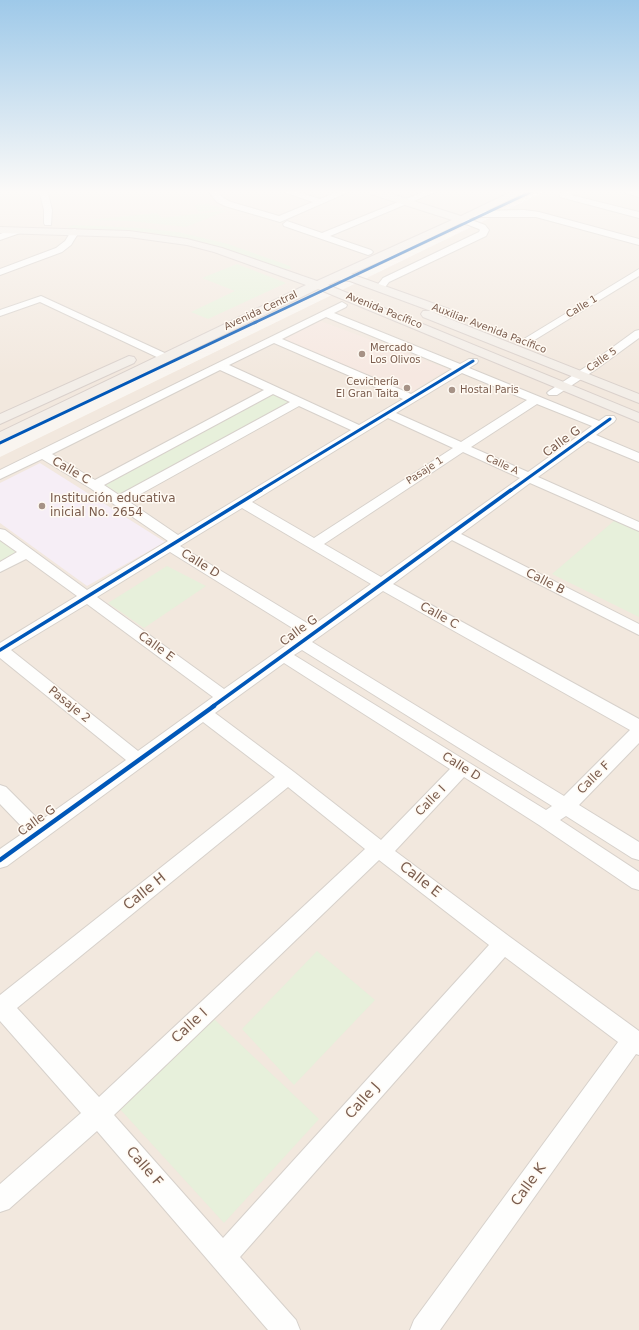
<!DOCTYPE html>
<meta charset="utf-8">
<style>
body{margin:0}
canvas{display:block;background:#f9f5f0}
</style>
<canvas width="639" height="1330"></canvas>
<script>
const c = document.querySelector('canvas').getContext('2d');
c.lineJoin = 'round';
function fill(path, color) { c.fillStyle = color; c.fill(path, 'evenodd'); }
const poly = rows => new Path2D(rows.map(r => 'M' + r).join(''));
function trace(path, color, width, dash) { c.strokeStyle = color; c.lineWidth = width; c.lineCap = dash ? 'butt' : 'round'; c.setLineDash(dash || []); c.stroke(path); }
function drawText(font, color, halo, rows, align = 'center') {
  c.font = font + ' "DejaVu Sans",sans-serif'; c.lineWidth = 3; c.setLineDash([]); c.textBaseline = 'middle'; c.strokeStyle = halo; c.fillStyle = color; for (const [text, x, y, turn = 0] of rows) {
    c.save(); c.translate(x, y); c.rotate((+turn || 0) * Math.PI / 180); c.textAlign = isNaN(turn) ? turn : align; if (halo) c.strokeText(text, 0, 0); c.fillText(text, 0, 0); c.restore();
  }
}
fill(poly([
 [0,190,542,190,0,442],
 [547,190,639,190,639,1330,0,1330,0,457]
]), '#f2e8de');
fill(poly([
 [318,320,448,369,410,393,280,339]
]), '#f6e8e1');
fill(poly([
 [40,463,165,542,87,586,0,523,0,483]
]), '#f6eef6');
fill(poly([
 [208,204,226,209,199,212,194,205],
 [228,210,186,227,130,221,88,220,157,213,162,218],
 [74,225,140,228,178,232,228,244,290,266,291,269,280,269,219,247,183,238,145,232,74,229,67,227],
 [237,264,286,283,208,319,191,312,235,291,202,278],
 [273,393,293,403,120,494,105,485],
 [615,520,639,531,639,617,552,574],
 [0,538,20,554,0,564],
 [167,566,206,586,144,628,108,603],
 [317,951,375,1000,294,1085,242,1029],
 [214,1019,319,1119,224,1223,119,1108]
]), '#e7f0db');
const minor = poly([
 [39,190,47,190,52,210,51,225,45,225,44,223,44,210,39,190],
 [207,190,216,190,223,198,231,202,279,216,313,202,278,190,291,190,320,199,342,190,353,190,280,222,225,206,217,202,207,190],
 [428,190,440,190,330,236,371,250,373,252,371,254,368,255,284,226,283,224,287,221,322,233,428,190],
 [567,190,578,190,571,195,639,212,639,218,560,197,560,193,567,190],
 [616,190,630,190,639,193,639,197,616,190],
 [524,210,539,212,639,239,639,245,536,217,474,217,470,214,474,211,524,210],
 [461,216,485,225,489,230,486,236,389,282,383,290,377,290,375,288,383,278,479,232,480,230,479,229,458,221,457,219,458,217,461,216],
 [17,228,20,229,21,231,20,233,0,240,0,234,17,228],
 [75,229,79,232,71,245,62,252,0,275,0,269,56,248,65,241,72,230,75,229],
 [639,269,639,276,528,344,524,345,519,342,639,269],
 [41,296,169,355,170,357,165,360,161,359,40,302,0,316,0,310,41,296],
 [342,302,347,305,346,307,334,313,460,364,469,359,477,359,478,361,477,363,469,368,599,421,606,416,614,416,616,419,614,422,596,435,639,453,639,462,588,441,538,477,639,522,639,531,530,483,461,534,639,624,639,635,452,540,393,584,639,719,639,743,579,805,639,842,639,860,632,858,566,816,560,820,639,872,639,890,632,888,539,825,464,777,395,851,510,937,639,1031,639,1055,636,1054,440,1330,410,1330,414,1320,618,1042,505,957,240,1257,296,1320,300,1330,268,1330,97,1131,9,1209,0,1212,0,1184,81,1113,0,1021,0,995,275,777,203,722,7,866,0,868,0,849,26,831,0,804,0,785,6,787,40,821,126,760,0,658,0,643,77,596,26,559,0,572,0,562,17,552,0,540,0,529,5,530,87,590,168,541,90,488,42,459,0,479,0,470,342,302],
 [326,317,452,369,411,394,282,339,326,317],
 [274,343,403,399,359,425,229,365,274,343],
 [220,370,264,390,95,480,52,454,220,370],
 [462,373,527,400,461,442,396,413,462,373],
 [273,394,290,402,119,495,104,485,273,394],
 [537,404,592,426,528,472,471,447,537,404],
 [299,406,351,430,178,535,128,501,299,406],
 [388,418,453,448,314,538,252,502,388,418],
 [463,452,520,478,381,577,324,544,463,452],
 [242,508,371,584,312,626,180,546,242,508],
 [170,552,302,634,224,689,97,597,170,552],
 [383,591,630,730,564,796,312,642,383,591],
 [87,604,213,697,138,751,11,650,87,604],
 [302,650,552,806,546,810,294,655,302,650],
 [284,663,450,769,381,840,294,772,215,713,284,663],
 [288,787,365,849,99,1097,17,1008,288,787],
 [379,860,489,945,223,1238,114,1115,379,860],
 [639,330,639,338,595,370,557,395,549,395,547,393,549,391,587,366,635,331,639,330]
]);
const major = poly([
 [363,190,379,190,461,216,515,190,529,190,388,258,351,274,449,309,451,312,449,315,445,316,432,312,639,394,639,403,423,317,421,314,423,311,431,311,350,281,339,280,328,285,639,413,639,422,318,289,0,443,0,432,306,285,214,252,187,245,129,237,0,233,0,227,129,231,187,239,222,248,317,281,452,220,364,192,363,190],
 [129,356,134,357,136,360,134,363,0,424,0,414,129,356]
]);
trace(minor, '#d7d1cb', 2);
trace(major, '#dad1cc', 2);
fill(minor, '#fefefd');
fill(major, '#f3eee8');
trace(poly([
 [254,323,535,190]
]), '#0057b8', 2.5);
trace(poly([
 [0,443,256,322],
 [259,491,473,361],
 [510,491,610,419]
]), '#0057b8', 3);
trace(poly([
 [0,650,261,490],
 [212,707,511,490]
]), '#0057b8', 3.5);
trace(poly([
 [0,860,214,706]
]), '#0057b8', 4.5);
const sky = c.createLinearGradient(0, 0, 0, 376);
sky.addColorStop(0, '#9ec9e9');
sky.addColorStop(0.51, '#fcfaf8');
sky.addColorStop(1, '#fcfaf800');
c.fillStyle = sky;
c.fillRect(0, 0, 639, 376);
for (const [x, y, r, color] of [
 [362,354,4,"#a69286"],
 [407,388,4,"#a69286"],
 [452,390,4,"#a69286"],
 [42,506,4,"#a69286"]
]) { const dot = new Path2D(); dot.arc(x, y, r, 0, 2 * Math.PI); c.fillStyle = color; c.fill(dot); trace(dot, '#fffaf3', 1.5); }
drawText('10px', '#7a5c4d', '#fffaf3', [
 ["Calle 1",582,307,-31],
 ["Avenida Central",261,311,-25],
 ["Avenida Pacífico",384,311,22],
 ["Auxiliar Avenida Pacífico",489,329,21],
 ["Calle 5",602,360,-35],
 ["Calle A",502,465,24],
 ["Pasaje 1",425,471,-33]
]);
drawText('10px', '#7a5c4d', '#fffaf3', [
 ["Mercado",370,348],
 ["Los Olivos",370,360],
 ["Cevichería",399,382,"right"],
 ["El Gran Taita",399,394,"right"],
 ["Hostal Paris",460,390]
], 'left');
drawText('12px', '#7a5c4d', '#fffaf3', [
 ["Calle G",562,442,-36],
 ["Calle C",71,471,30],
 ["Calle D",200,564,32],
 ["Calle B",545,582,27],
 ["Calle C",439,616,29],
 ["Calle G",299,631,-36],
 ["Calle E",156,647,36],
 ["Pasaje 2",69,705,39],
 ["Calle D",461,767,32],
 ["Calle F",594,778,-45],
 ["Calle I",431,801,-46],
 ["Calle G",37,821,-36]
]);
drawText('12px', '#7a5c4d', '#fffaf3', [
 ["Institución educativa",50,499],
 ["inicial No. 2654",50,513]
], 'left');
drawText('14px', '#7a5c4d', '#fffaf3', [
 ["Calle E",420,880,38],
 ["Calle H",145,892,-39],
 ["Calle I",190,1026,-43],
 ["Calle J",363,1101,-48],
 ["Calle F",144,1167,49],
 ["Calle K",529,1185,-54]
]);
</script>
